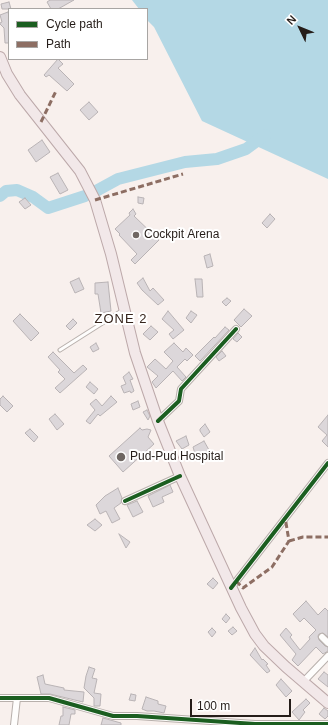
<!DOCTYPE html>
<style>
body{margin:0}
#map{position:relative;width:328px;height:725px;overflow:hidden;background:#f8f0ed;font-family:Arial,sans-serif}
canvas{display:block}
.legend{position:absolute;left:8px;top:8px;width:140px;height:52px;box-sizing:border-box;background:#fff;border:1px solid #a8a5a3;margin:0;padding:5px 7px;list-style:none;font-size:12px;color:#251d19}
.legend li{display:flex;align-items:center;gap:8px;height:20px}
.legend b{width:20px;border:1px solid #a8a5a3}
.north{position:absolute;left:280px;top:8px;width:40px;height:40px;-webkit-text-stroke:3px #fff;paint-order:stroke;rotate:313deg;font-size:11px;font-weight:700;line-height:16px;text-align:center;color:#251d19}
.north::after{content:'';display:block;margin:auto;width:14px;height:18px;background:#251d19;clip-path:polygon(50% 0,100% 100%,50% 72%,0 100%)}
.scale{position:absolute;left:190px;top:699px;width:101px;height:18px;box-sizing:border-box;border:2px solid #251d19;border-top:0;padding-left:5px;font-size:12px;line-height:14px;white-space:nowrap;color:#251d19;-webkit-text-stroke:3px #fff;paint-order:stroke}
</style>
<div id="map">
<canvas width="328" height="725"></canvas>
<ul class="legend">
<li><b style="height:5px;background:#1b5e20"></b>Cycle path</li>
<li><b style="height:5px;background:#8d6e63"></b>Path</li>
</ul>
<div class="north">N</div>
<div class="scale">100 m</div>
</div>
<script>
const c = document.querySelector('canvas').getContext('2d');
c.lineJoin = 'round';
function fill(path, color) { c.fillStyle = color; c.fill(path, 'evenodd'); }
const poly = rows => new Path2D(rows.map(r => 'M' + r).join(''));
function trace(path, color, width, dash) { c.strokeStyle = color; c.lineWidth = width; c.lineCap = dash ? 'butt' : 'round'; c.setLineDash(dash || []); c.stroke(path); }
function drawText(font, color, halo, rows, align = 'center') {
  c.font = font + ' Arial,sans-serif'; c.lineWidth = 4; c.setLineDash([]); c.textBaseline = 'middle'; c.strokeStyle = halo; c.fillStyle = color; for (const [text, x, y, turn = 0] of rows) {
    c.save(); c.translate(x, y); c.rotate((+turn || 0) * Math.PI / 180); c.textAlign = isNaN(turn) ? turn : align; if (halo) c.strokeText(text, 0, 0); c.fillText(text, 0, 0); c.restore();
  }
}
fill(poly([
 [132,0,328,0,328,179,202,121,154,27,147,20,147,9,139,9]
]), '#b4d8e5');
trace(poly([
 [96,191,118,179,185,162,217,159,246,149,265,135],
 [0,196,6,191,17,190,33,197,48,208,85,196]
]), '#b4d8e5', 12);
const building = poly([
 [50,0,74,0,58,9,51,9,47,2,50,0],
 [9,2,11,9,2,9,1,4,9,2],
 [8,12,9,16,9,43,5,43,4,28,0,24,0,23,2,22,0,15,8,12],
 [58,59,63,64,58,68,74,84,67,91,49,75,46,77,44,75,58,59],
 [89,102,98,112,89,120,80,110,89,102],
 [42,140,50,152,36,162,28,150,42,140],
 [58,173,68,190,60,194,50,177,58,173],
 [138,197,144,198,143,204,138,203,138,197],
 [25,198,31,205,25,209,19,202,25,198],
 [133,209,136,214,134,216,159,240,135,264,131,260,137,254,119,235,120,234,115,229,130,215,129,213,133,209],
 [270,214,275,219,267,228,262,223,270,214],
 [210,254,213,266,207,268,204,256,210,254],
 [79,278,84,289,75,293,70,282,79,278],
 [143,278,150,291,153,288,164,300,158,305,142,290,137,283,143,278],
 [195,279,202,279,203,297,197,297,195,279],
 [108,282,111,311,101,313,98,294,95,294,95,283,108,282],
 [227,298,231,301,226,306,222,302,227,298],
 [244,309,252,316,241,327,234,320,244,309],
 [168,311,184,330,173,339,169,334,174,330,162,319,168,311],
 [191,311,197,315,191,323,186,318,191,311],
 [20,314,39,333,31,341,13,321,20,314],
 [73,319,77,323,70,330,66,326,73,319],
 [151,326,158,332,150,340,143,334,151,326],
 [225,327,229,330,200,361,195,356,214,337,215,338,225,327],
 [238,333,242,337,237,342,233,339,238,333],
 [96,343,99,349,93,352,90,347,96,343],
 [174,343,183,352,186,348,193,355,187,361,185,359,177,367,186,377,182,381,173,371,156,388,152,382,158,376,147,367,155,359,166,369,173,361,164,352,174,343],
 [222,351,226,356,219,361,216,357,222,351],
 [53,352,74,373,83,365,87,369,60,393,55,388,65,379,58,372,60,370,48,357,53,352],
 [129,372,133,379,130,380,134,391,131,393,130,391,124,393,121,386,126,384,123,377,129,372],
 [90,382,98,389,94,394,86,387,90,382],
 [3,396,13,406,7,412,0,405,0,399,3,396],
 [111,396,117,402,100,416,98,414,90,424,86,421,95,410,90,404,96,399,102,406,111,396],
 [138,401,140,407,133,410,131,404,138,401],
 [147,410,150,416,148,420,143,412,147,410],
 [55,414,64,424,57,430,49,419,55,414],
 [328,415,328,447,322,441,327,435,318,427,328,415],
 [205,424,210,432,204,437,200,431,200,429,205,424],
 [140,428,142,430,147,429,151,430,148,437,154,444,123,472,109,456,140,428],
 [30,429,38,437,34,442,25,433,30,429],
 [186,436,189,445,182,449,176,441,186,436],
 [204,441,209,450,196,457,193,447,204,441],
 [170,485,173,492,162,497,164,502,153,507,148,496,170,485],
 [118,488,122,498,121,503,114,508,120,519,112,523,106,511,100,514,96,505,105,496,118,488],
 [137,501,143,512,133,517,127,505,137,501],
 [95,519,102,525,95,531,87,525,95,519],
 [119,534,130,542,126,548,119,534],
 [213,578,218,583,213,589,207,584,213,578],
 [306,601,318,615,325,608,328,611,328,637,323,633,319,634,318,636,319,640,325,646,328,647,328,651,323,654,316,647,298,666,292,660,296,654,280,635,286,628,292,635,290,637,300,650,310,639,309,637,316,630,304,618,300,622,293,614,306,601],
 [226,614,230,618,226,623,222,619,226,614],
 [233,627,237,631,232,635,228,631,233,627],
 [212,628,216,632,212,637,208,632,212,628],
 [255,648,262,660,263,659,268,664,266,665,270,671,267,673,250,655,255,648],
 [89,667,95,669,92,678,97,679,94,693,101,694,100,706,94,706,94,698,84,688,86,676,89,667],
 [324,672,328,675,328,687,318,679,324,672],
 [43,675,45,684,64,688,64,690,84,692,83,702,50,694,41,694,37,677,43,675],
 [281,679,292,691,286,697,276,685,281,679],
 [131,694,136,695,135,701,129,700,131,694],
 [146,697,158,701,158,704,166,706,164,713,154,711,147,711,142,709,146,697],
 [306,699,310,703,303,710,305,712,299,720,292,712,306,699],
 [63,707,75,710,75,714,71,714,69,725,59,725,61,716,63,716,63,707],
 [324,708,328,711,328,716,325,719,319,714,324,708],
 [103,718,121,723,121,725,101,725,103,718]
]);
fill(building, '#dcd7da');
trace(building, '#b9b3b5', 1);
const lane = poly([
 [60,350,123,310]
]);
const street = poly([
 [158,421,179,401,181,389,236,329],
 [125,501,180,476],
 [231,588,328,463],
 [322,637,328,643],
 [304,681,328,656],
 [0,698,49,698,113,716,137,716,255,724,328,724],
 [14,725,17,698]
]);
const primary = poly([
 [0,57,7,74,20,95,80,171,95,200,111,254,135,353,158,421,180,476,241,608,255,634,264,646,286,667,328,703]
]);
trace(lane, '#b8b0ac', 5);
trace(street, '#b8b0ac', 8);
trace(primary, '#bca8a9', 12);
trace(lane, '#fefdfc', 3);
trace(street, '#fefdfc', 6);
trace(primary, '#f2e8e9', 10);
trace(poly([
 [41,122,56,91],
 [95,200,183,174],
 [289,541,303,537,328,537],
 [236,581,243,588,272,567,289,541,285,517]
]), '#8d6e63', 3, [6, 3]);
trace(poly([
 [158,421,179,401,181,389,236,329],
 [125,501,180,476],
 [231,588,328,463],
 [0,698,49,698,113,716,137,716,255,724,328,724]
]), '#1b5e20', 4);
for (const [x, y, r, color] of [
 [136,235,4,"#6f6763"],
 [121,457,5,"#6f6763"]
]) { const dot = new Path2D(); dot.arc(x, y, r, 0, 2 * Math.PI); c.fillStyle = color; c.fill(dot); trace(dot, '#fff', 1.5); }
drawText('12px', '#251d19', '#fff', [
 ["Cockpit Arena",144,235],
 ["Pud-Pud Hospital",130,457]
], 'left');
c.letterSpacing = '1px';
drawText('13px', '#36251c', '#fff', [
 ["ZONE 2",121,319]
]);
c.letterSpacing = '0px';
</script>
